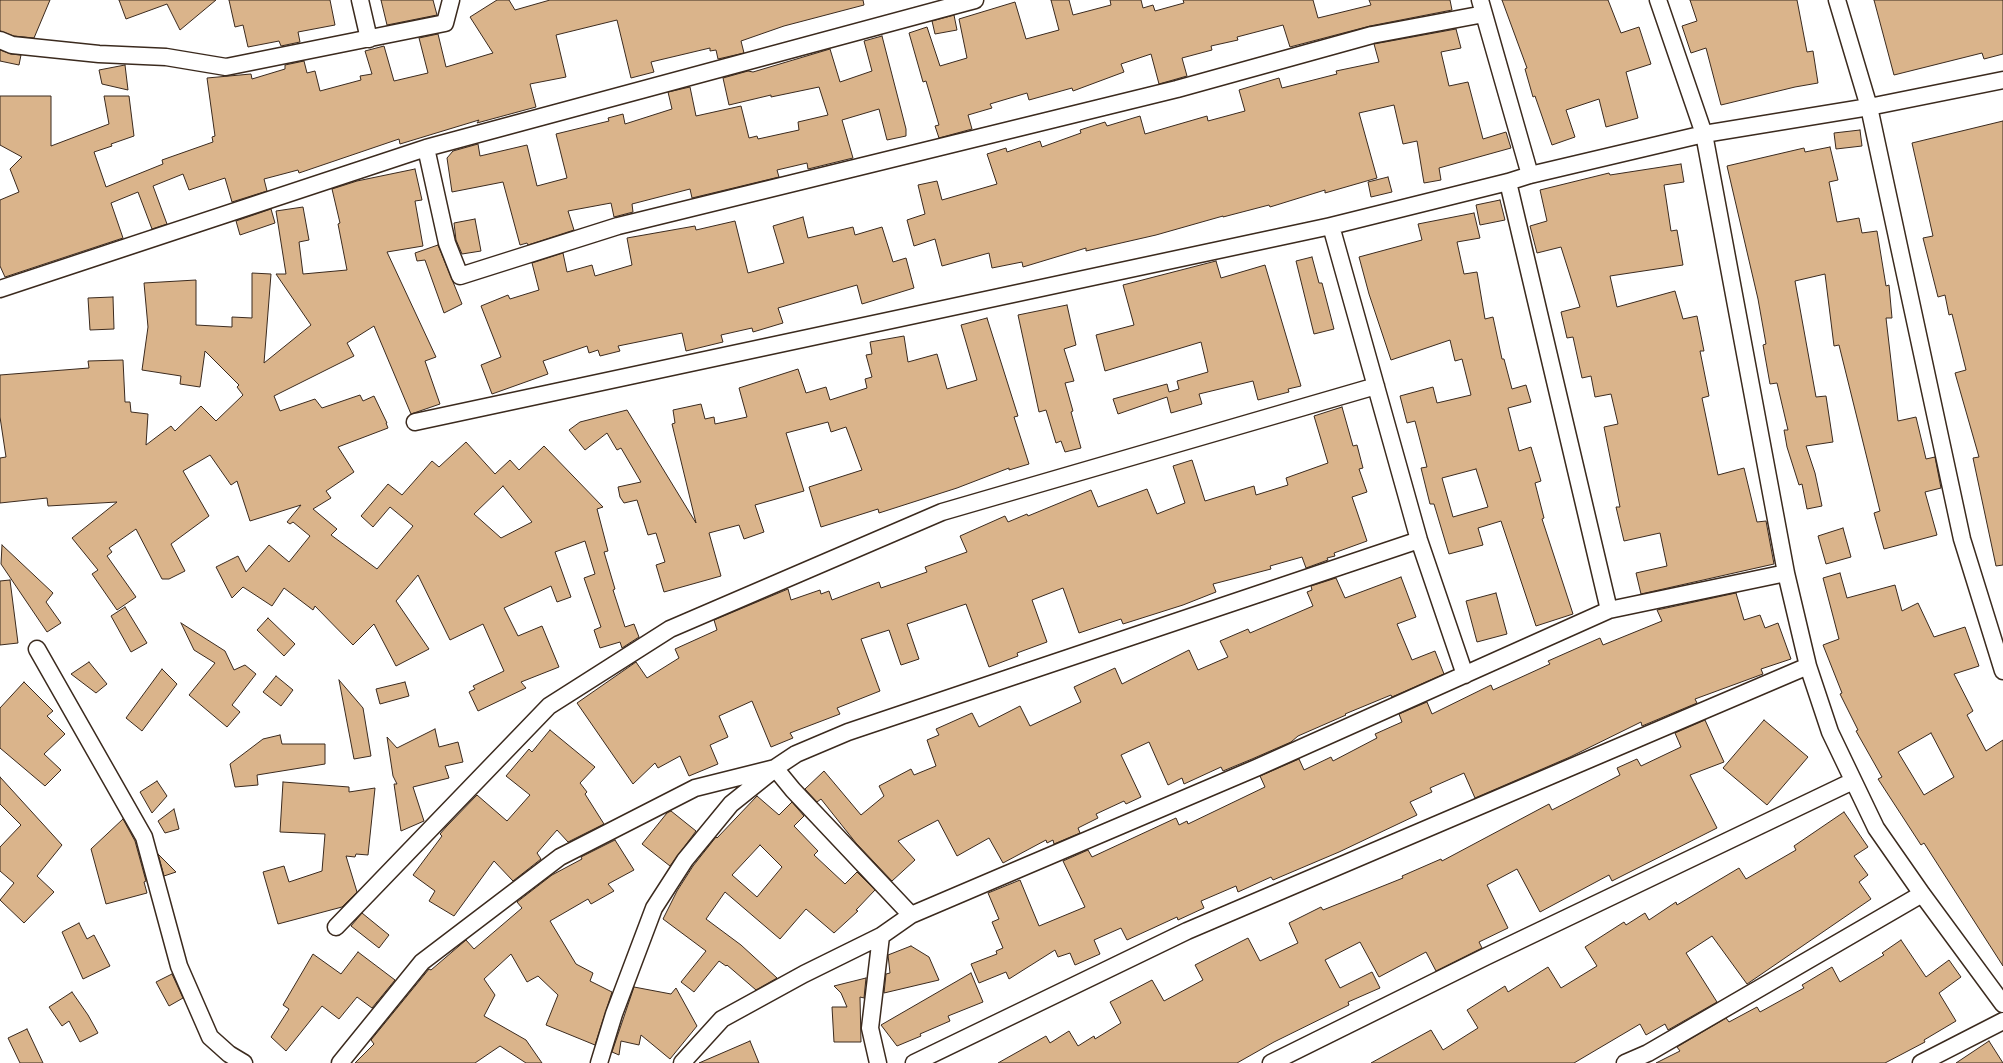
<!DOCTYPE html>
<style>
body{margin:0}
canvas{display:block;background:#fff}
</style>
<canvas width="2003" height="1063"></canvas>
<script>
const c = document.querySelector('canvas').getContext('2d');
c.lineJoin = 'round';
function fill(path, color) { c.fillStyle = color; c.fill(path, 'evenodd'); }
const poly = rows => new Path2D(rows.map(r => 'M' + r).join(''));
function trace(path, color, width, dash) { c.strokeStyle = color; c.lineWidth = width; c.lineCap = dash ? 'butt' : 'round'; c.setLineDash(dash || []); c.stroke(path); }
const building = poly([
 [0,0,50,0,34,38,14,36,0,31,0,0],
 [119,0,216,0,180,30,167,4,126,19,119,0],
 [229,0,330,0,335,25,298,32,300,42,281,46,279,41,248,47,243,25,235,27,229,0],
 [381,0,433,0,437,15,387,25,381,0],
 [497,0,509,0,515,10,550,0,863,0,864,5,784,26,741,41,744,53,718,59,716,50,710,51,710,48,651,62,654,72,631,78,617,20,556,35,566,77,530,84,536,107,477,123,479,120,400,144,399,139,299,173,298,170,264,179,267,191,232,202,225,178,189,190,183,174,153,186,167,224,152,229,138,192,111,203,123,238,5,277,0,266,0,200,19,192,10,169,22,157,0,145,0,96,51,96,51,146,109,124,104,96,129,96,134,136,111,144,112,146,94,152,106,187,163,164,162,160,213,142,212,137,215,136,207,78,251,74,252,79,285,69,285,65,304,61,307,73,315,71,320,91,361,80,360,76,372,74,365,51,384,46,394,81,428,73,419,38,438,34,446,67,493,53,470,17,497,0],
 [1051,0,1069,0,1073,15,1111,5,1110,0,1141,0,1143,8,1153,5,1155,11,1184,3,1183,0,1313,0,1318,18,1371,5,1369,0,1450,0,1452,10,1370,26,1290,47,1283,25,1237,37,1238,40,1211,46,1212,50,1182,58,1187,76,1159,84,1151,54,1121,64,1124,72,1073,91,1072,88,1029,100,1027,93,990,104,992,108,968,115,972,129,939,138,935,126,939,125,926,81,923,82,909,33,927,27,940,66,967,58,959,19,1015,2,1026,39,1059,30,1051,0],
 [1502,0,1608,0,1621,33,1639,27,1651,64,1626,72,1638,118,1606,127,1599,99,1566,110,1575,137,1552,145,1535,96,1533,97,1525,69,1527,68,1502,0],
 [1690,0,1797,0,1807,52,1813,51,1818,83,1795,87,1721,105,1706,48,1691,53,1682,26,1697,21,1690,0],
 [1874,0,2003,0,2003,54,1984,59,1982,53,1894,75,1874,0],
 [954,15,957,30,935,34,932,21,954,15],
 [1456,29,1461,48,1441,52,1449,86,1468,82,1483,139,1506,132,1511,148,1439,168,1441,180,1424,183,1417,141,1403,144,1394,105,1359,113,1377,178,1325,193,1325,190,1270,207,1269,205,1223,217,1223,216,1156,235,1086,251,1086,248,1023,267,1022,262,992,268,989,253,942,266,935,239,914,246,907,220,925,214,918,185,937,181,942,200,997,184,987,154,1006,148,1007,152,1040,141,1042,147,1081,133,1080,130,1105,122,1107,126,1140,116,1145,134,1207,116,1208,121,1245,111,1239,90,1279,78,1282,88,1337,74,1336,71,1379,62,1374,44,1456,29],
 [882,36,906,129,906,136,887,140,879,109,842,120,853,158,808,169,807,163,777,170,779,177,692,198,690,189,632,204,633,212,614,217,611,203,568,211,574,230,528,245,527,243,520,245,503,182,452,192,447,158,453,151,478,144,480,156,527,145,537,186,567,178,556,134,609,121,608,118,623,114,625,124,672,109,668,92,690,87,696,116,741,106,749,138,757,136,758,139,799,130,798,122,828,115,819,87,771,97,771,95,729,105,723,78,748,71,753,72,830,49,840,82,872,71,864,41,882,36],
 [0,50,11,54,21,55,19,65,0,61,0,50],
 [125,65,128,90,102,84,99,70,125,65],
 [2003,121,2003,565,1996,566,1973,458,1979,457,1955,373,1966,370,1952,314,1949,315,1945,295,1938,297,1923,238,1933,236,1912,143,2003,121],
 [1860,130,1862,146,1836,149,1834,133,1860,130],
 [1830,147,1838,180,1829,182,1837,222,1859,218,1862,233,1877,231,1886,286,1889,285,1892,318,1886,318,1898,421,1916,417,1926,459,1935,457,1941,488,1925,492,1937,535,1884,549,1874,513,1880,511,1839,345,1834,346,1825,274,1795,281,1816,397,1826,396,1833,442,1806,446,1815,473,1822,506,1807,509,1802,484,1799,485,1787,447,1784,430,1788,430,1777,383,1770,384,1763,345,1766,344,1758,299,1727,166,1804,148,1805,152,1830,147],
 [1681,164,1684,182,1664,185,1671,231,1677,230,1683,265,1610,276,1617,307,1675,291,1683,319,1697,316,1704,351,1700,351,1709,396,1702,398,1718,475,1744,468,1757,522,1766,521,1774,564,1641,594,1636,573,1667,566,1660,533,1624,541,1616,507,1620,507,1604,427,1618,424,1611,394,1595,397,1591,376,1582,378,1573,337,1567,338,1561,312,1580,307,1561,247,1537,253,1530,226,1547,221,1540,190,1609,173,1610,175,1681,164],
 [415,169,422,200,415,201,423,246,387,252,436,357,425,361,440,404,411,414,374,326,347,343,354,356,274,396,280,411,315,399,322,408,360,395,363,401,374,396,387,423,386,423,388,428,338,447,354,472,326,491,331,498,313,509,337,529,331,535,377,569,413,526,390,507,373,527,361,516,388,484,402,495,432,461,439,467,466,442,495,474,510,460,519,470,544,446,603,507,597,509,608,551,604,552,615,589,613,590,625,627,634,624,639,637,622,648,620,642,600,648,594,630,601,627,584,578,595,574,585,541,555,552,571,597,557,602,551,586,504,608,518,636,542,626,559,667,521,682,526,688,478,711,469,692,475,689,473,686,504,671,483,624,450,640,418,575,396,601,429,649,396,666,374,624,353,645,315,606,313,610,284,588,272,606,243,587,232,598,216,567,238,556,246,572,269,545,289,562,310,536,293,522,290,524,287,522,301,505,250,521,237,481,231,485,210,455,183,471,209,516,171,544,185,571,169,579,162,579,136,529,109,548,112,552,107,556,136,597,117,610,92,574,98,570,72,538,117,502,48,506,47,498,0,503,0,458,6,457,0,417,0,375,89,368,88,361,123,360,125,402,130,402,131,412,148,414,146,445,171,426,175,431,201,406,216,421,243,395,237,387,239,385,205,351,200,387,180,384,181,376,142,370,148,327,144,283,196,280,196,325,232,327,232,317,252,318,252,273,271,274,264,363,311,325,276,274,286,274,276,211,303,207,309,240,299,242,303,274,347,270,338,224,340,223,332,189,357,181,415,169],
 [503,486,532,522,501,538,474,514,503,486],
 [1388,177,1392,192,1371,197,1368,182,1388,177],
 [1500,200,1505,220,1480,225,1476,205,1500,200],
 [271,209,275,223,240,235,236,221,271,209],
 [1474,213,1480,238,1457,242,1464,274,1477,272,1485,319,1493,317,1502,359,1504,359,1512,389,1526,385,1531,402,1508,408,1519,451,1531,447,1541,481,1535,483,1544,518,1542,519,1573,614,1536,626,1501,521,1478,528,1483,545,1449,554,1434,504,1430,504,1421,468,1427,467,1415,421,1407,423,1400,396,1433,387,1437,403,1471,395,1462,359,1455,361,1450,340,1391,360,1369,294,1359,257,1422,240,1418,224,1474,213],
 [1476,469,1488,507,1453,517,1442,478,1476,469],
 [803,217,808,238,853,227,855,235,882,227,893,262,906,258,914,288,862,304,857,285,778,308,783,323,753,332,752,328,721,335,723,342,686,351,682,333,618,346,620,351,600,356,598,350,589,353,587,346,543,361,548,374,492,394,481,365,501,357,481,306,508,295,510,299,539,290,532,263,563,253,567,272,592,265,595,276,632,265,627,238,695,226,696,230,735,221,748,273,784,263,773,226,803,217],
 [475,219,481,251,462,254,456,240,454,223,475,219],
 [438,245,462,304,444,313,425,260,417,261,415,253,438,245],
 [1312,257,1319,283,1322,283,1334,329,1314,334,1296,261,1312,257],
 [1216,261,1221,278,1265,265,1301,386,1288,389,1289,392,1258,400,1253,381,1199,394,1202,404,1171,413,1167,397,1118,414,1113,399,1167,384,1169,392,1179,389,1177,381,1208,372,1201,342,1105,371,1096,335,1134,325,1123,285,1216,261],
 [113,297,114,329,90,330,88,298,113,297],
 [1067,305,1076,345,1064,349,1074,381,1065,383,1073,411,1071,412,1081,448,1065,452,1061,441,1056,443,1046,410,1039,412,1018,315,1067,305],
 [987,318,1018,416,1014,417,1029,464,1009,470,1009,468,957,488,879,513,878,509,821,527,809,487,862,470,846,427,831,432,828,422,786,433,804,491,755,505,764,532,744,539,739,525,709,533,721,576,664,592,656,565,665,562,656,533,648,535,637,500,624,503,620,497,618,487,641,482,621,448,617,450,607,433,585,450,569,430,580,422,627,410,696,523,672,424,675,423,673,410,701,404,705,419,714,417,715,424,747,417,739,388,798,369,806,393,826,387,830,400,867,388,865,379,872,377,866,355,872,354,870,342,904,336,908,362,937,354,947,389,977,380,961,325,987,318],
 [1342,407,1353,446,1357,445,1363,468,1359,469,1367,492,1352,497,1367,541,1334,553,1335,556,1327,558,1328,560,1306,568,1302,557,1270,566,1271,569,1213,584,1216,592,1183,605,1123,624,1121,619,1079,633,1063,588,1032,600,1047,642,1017,653,1018,656,989,667,966,604,907,624,919,659,901,665,889,630,861,639,880,691,837,708,840,714,790,733,793,738,771,747,752,701,719,716,728,737,710,745,718,764,689,776,680,756,658,768,655,763,633,784,577,703,636,662,647,678,679,658,675,649,717,630,714,620,788,589,791,600,820,590,821,594,829,591,832,600,879,582,881,588,927,572,925,567,967,552,960,536,1005,516,1008,522,1027,514,1028,516,1091,490,1098,507,1147,489,1157,514,1185,503,1173,466,1192,460,1205,501,1254,486,1256,495,1288,485,1286,478,1328,463,1314,416,1342,407],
 [1843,528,1851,557,1826,564,1818,536,1843,528],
 [2,545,53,593,46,602,61,623,47,632,1,564,2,545],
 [1840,573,1847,598,1895,585,1902,611,1918,603,1934,637,1965,627,1979,666,1954,674,1973,711,1967,715,1986,751,2003,740,2003,966,1924,843,1921,845,1878,779,1882,777,1856,731,1858,730,1840,694,1842,693,1823,645,1839,639,1823,578,1840,573],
 [1931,733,1954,777,1924,795,1898,752,1931,733],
 [1401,577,1416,617,1397,624,1412,660,1435,651,1444,674,1392,697,1391,695,1345,714,1346,715,1298,736,1291,742,1252,759,1223,771,1221,767,1184,784,1182,778,1168,785,1149,742,1121,755,1141,797,1126,804,1124,801,1096,814,1098,818,1078,828,1080,833,1054,844,1053,840,1047,843,1046,840,1003,863,989,838,957,856,938,820,898,841,915,860,892,881,856,843,821,799,817,802,805,789,824,771,861,815,884,796,879,786,911,769,914,775,936,766,927,740,939,735,936,729,972,713,979,727,1020,706,1030,726,1081,702,1074,687,1115,668,1122,684,1189,650,1198,670,1228,657,1220,641,1248,629,1250,633,1313,606,1307,592,1312,590,1311,586,1336,578,1345,598,1401,577],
 [10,580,18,643,0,645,0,581,10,580],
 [1496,593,1507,634,1477,642,1466,601,1496,593],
 [1736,593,1744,620,1760,615,1765,628,1778,623,1791,659,1761,669,1763,674,1695,699,1697,703,1642,726,1641,722,1570,757,1475,798,1464,773,1430,788,1432,792,1410,802,1417,815,1339,852,1273,880,1271,877,1238,892,1236,886,1201,901,1204,908,1178,920,1177,917,1127,940,1121,928,1094,940,1100,954,1075,965,1070,953,1058,957,1055,950,1009,979,1006,972,979,983,971,964,997,954,996,951,1003,948,992,922,999,919,988,893,1020,880,1039,926,1085,907,1063,861,1088,850,1092,857,1176,818,1179,825,1187,821,1188,824,1265,787,1260,776,1299,759,1304,770,1331,757,1333,761,1377,738,1375,734,1402,722,1399,714,1427,702,1432,714,1491,685,1493,690,1550,664,1548,661,1600,638,1603,645,1662,621,1657,610,1736,593],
 [125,607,147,643,131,652,111,616,125,607],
 [268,618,295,644,284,656,257,630,268,618],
 [181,623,225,651,234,670,245,665,256,674,232,705,240,712,227,727,189,695,215,663,194,650,181,623],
 [89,662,107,684,96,693,71,674,89,662],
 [162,669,177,684,142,731,126,718,162,669],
 [276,676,293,690,281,706,263,692,276,676],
 [339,680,363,708,371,756,354,759,339,680],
 [24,682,53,711,47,716,65,734,44,754,61,770,45,786,0,748,0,708,24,682],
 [405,682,409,696,380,704,376,689,405,682],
 [1705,720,1724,762,1690,775,1717,828,1612,881,1609,875,1540,912,1517,869,1487,885,1508,928,1479,942,1482,948,1436,971,1426,952,1379,977,1360,942,1325,960,1340,988,1372,972,1380,988,1348,1002,1349,1005,1274,1042,1237,1063,998,1063,1046,1036,1050,1043,1069,1031,1078,1046,1094,1036,1095,1039,1121,1023,1110,1002,1152,980,1164,1001,1203,980,1195,965,1248,938,1260,961,1298,943,1289,923,1321,907,1323,910,1403,878,1402,876,1441,859,1442,861,1549,804,1552,810,1620,775,1617,768,1637,759,1641,766,1681,747,1675,733,1705,720],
 [1764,720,1808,757,1767,805,1723,768,1764,720],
 [435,729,439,747,458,742,463,762,445,766,449,778,413,787,424,821,401,831,394,784,397,784,393,776,387,737,397,748,435,729],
 [550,730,595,767,580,783,587,792,585,794,604,824,568,842,557,830,537,853,541,859,513,881,494,861,454,916,429,901,435,891,413,875,442,836,440,834,446,827,477,795,507,821,530,795,506,776,529,749,532,752,550,730],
 [280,735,282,744,325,744,325,764,257,775,258,785,235,787,230,764,263,739,280,735],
 [0,777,62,845,37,876,54,892,24,923,0,900,14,883,0,871,0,847,21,825,0,804,0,777],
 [157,781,167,796,152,813,140,792,157,781],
 [283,782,349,787,349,792,375,788,368,855,356,854,355,857,346,856,357,892,342,907,278,924,263,872,284,866,289,882,322,871,325,834,280,832,283,782],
 [757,796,779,815,792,802,804,816,794,826,818,851,814,855,845,884,857,872,875,890,856,910,858,911,834,933,806,909,780,939,725,892,706,919,741,945,777,978,756,990,727,965,726,966,719,961,694,992,681,982,706,951,663,919,677,891,693,866,716,837,717,838,757,796],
 [760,845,782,867,757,897,732,875,760,845],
 [174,809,179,829,165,833,158,821,174,809],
 [671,811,696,831,670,866,642,844,667,813,671,811],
 [1844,812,1868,847,1854,856,1868,875,1859,882,1871,899,1747,984,1712,936,1686,953,1717,1002,1668,1030,1665,1024,1646,1035,1640,1024,1574,1063,1371,1063,1431,1030,1443,1050,1478,1028,1467,1010,1505,986,1508,992,1548,967,1561,988,1597,966,1585,947,1624,922,1626,925,1645,913,1649,920,1676,902,1677,905,1739,868,1746,879,1796,850,1794,846,1844,812],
 [123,819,135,841,146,881,144,882,147,893,106,904,91,849,123,819],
 [615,840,634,870,608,884,614,891,591,904,588,899,550,921,576,964,593,973,590,981,612,992,595,1045,546,1025,558,995,538,976,527,982,511,954,484,979,495,995,484,1016,526,1040,542,1063,526,1063,500,1046,475,1063,355,1063,374,1044,371,1040,429,969,431,970,466,940,474,949,522,908,517,902,552,875,582,859,581,857,615,840],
 [158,854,176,872,164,876,158,854],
 [362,913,389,935,379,948,351,926,362,913],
 [79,923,87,939,94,935,110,966,83,979,62,932,79,923],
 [1901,940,1926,977,1949,960,1961,977,1939,993,1956,1021,1924,1040,1925,1042,1885,1063,1656,1063,1680,1051,1677,1047,1726,1018,1729,1022,1757,1007,1760,1012,1804,988,1802,985,1832,967,1840,982,1884,955,1882,953,1901,940],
 [911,946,929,957,939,980,884,993,886,974,890,973,888,955,911,946],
 [358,952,395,980,372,1008,357,997,339,1019,322,1006,286,1051,271,1037,289,1009,283,1005,313,954,341,974,358,952],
 [971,973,983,1002,948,1016,950,1021,920,1034,921,1036,897,1046,881,1025,971,973],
 [172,974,183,998,169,1006,156,982,172,974],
 [866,978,864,998,860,997,861,1042,834,1042,832,1007,847,1007,841,993,834,986,866,978],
 [634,987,671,994,676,988,697,1026,670,1059,641,1035,639,1045,621,1041,619,1055,612,1052,634,987],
 [72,992,88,1015,98,1033,80,1042,69,1021,62,1026,49,1007,72,992],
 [27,1029,43,1063,20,1063,8,1038,27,1029],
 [750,1041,759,1063,699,1063,750,1041],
 [1989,1041,2003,1063,1956,1063,1989,1041]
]);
fill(building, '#dab48b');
trace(building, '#3b2a1e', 1);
const minor = poly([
 [360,0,369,39],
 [1480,0,1530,175],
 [1658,0,1704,134,1786,573,1808,666,1830,732,1876,828,1922,894,2003,1004],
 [1837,0,1869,107,1962,539,2003,671],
 [0,40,12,45,99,54,166,57,226,67,445,23,451,0],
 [426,148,447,243,460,276,618,226,1177,89,1372,35,1484,14],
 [1508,182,1609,610],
 [1331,226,1419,540,1465,675],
 [0,289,426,148,975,0],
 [415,422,1331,226,1508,182,1530,175,1704,134,1869,107,2003,80],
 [37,649,144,837,179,966,210,1037,229,1054,244,1063],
 [911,915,1256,768,1609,610,1786,573],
 [336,927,549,706,670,629,942,512,1376,386],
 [340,1063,422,962,560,857,695,788,775,768],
 [599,1063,614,1014,654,908,685,860,731,804,771,772],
 [682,1063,722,1019,804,974,881,936],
 [878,1063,870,1028,881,936,911,915,793,790,775,768,796,754,848,732,1419,540],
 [914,1063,1187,931,1808,666],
 [1271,1063,1485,957,1853,781],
 [1625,1063,1648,1053,1922,894],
 [1921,1063,2003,1021]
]);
trace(minor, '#3b2a1e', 19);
trace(minor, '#fff', 16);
</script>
